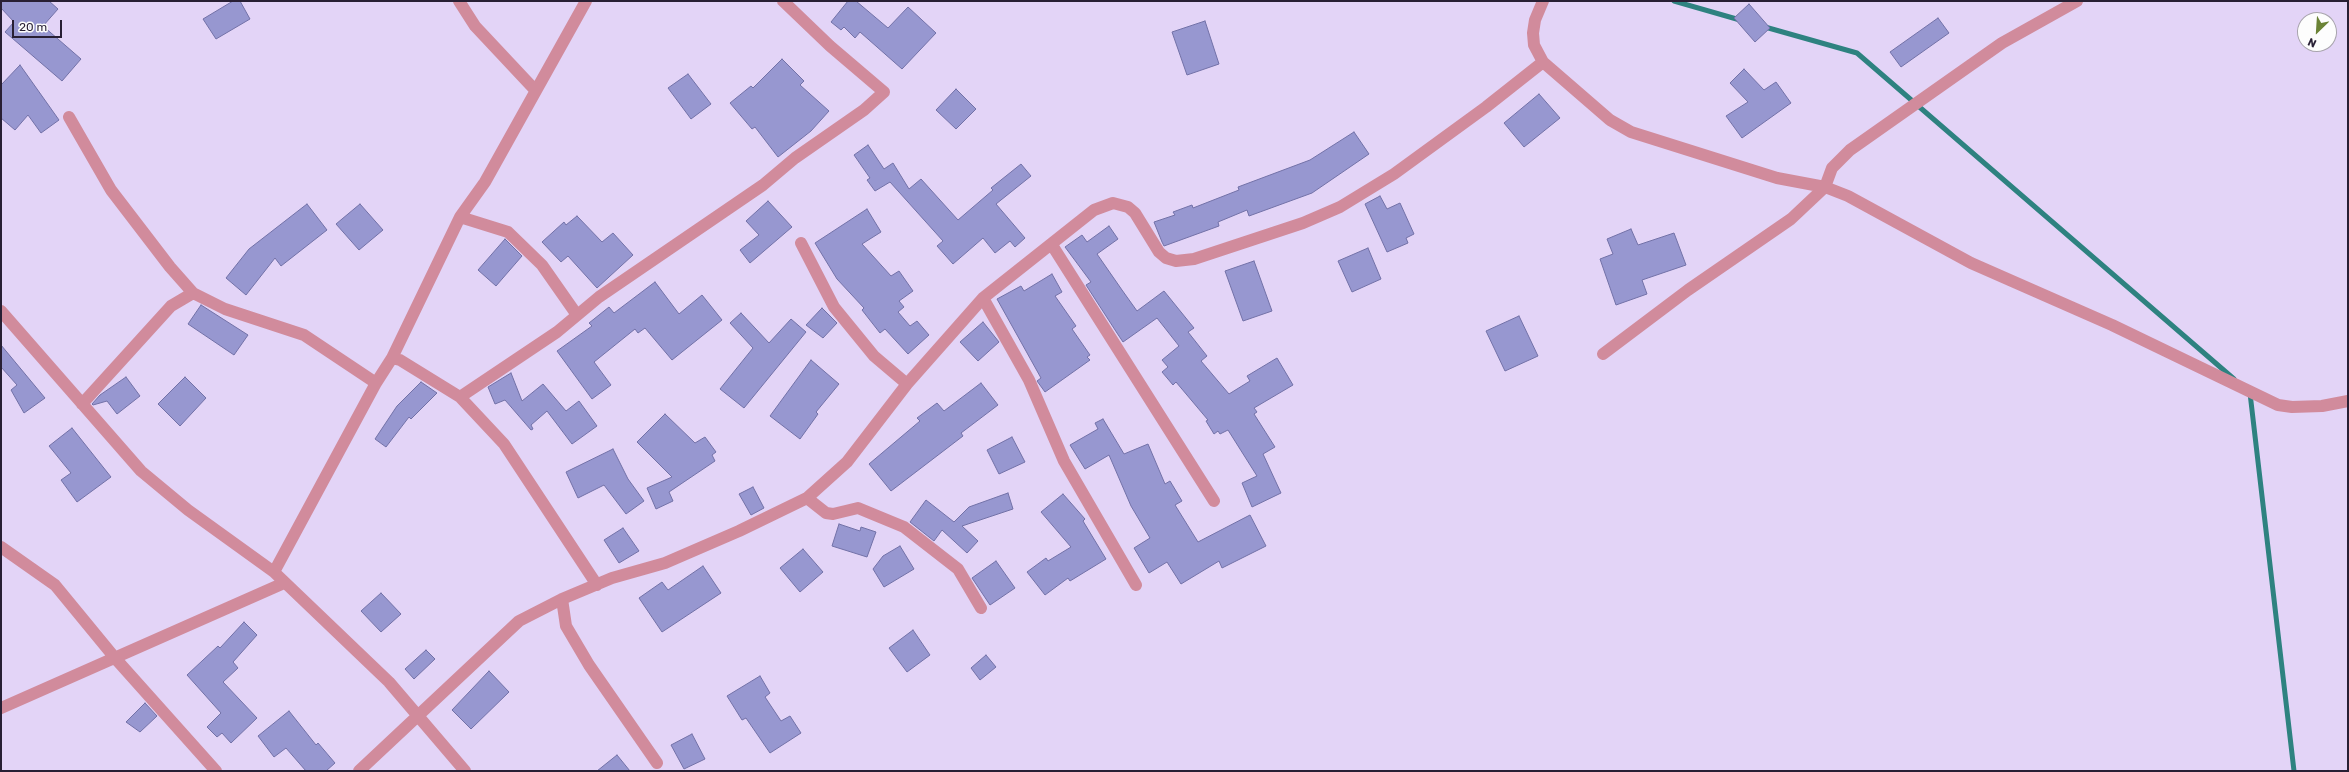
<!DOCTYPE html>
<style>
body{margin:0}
#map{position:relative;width:2349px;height:772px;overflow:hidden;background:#e3d4f7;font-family:Rubik,sans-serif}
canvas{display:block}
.frame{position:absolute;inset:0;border:2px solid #281f34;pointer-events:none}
.north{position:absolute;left:2297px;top:12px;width:40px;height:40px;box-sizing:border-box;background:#fdfdfd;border:1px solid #a8a4ad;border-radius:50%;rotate:205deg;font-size:11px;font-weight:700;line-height:16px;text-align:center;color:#281f34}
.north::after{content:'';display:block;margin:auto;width:14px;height:18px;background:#6b8336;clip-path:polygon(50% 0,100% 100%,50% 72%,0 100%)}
.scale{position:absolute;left:12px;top:20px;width:50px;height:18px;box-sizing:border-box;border:2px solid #281f34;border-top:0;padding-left:5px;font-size:12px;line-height:14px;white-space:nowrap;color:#281f34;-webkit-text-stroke:3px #fdfdfd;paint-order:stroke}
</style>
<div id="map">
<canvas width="2349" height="772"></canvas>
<div class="frame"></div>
<div class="north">N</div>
<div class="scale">20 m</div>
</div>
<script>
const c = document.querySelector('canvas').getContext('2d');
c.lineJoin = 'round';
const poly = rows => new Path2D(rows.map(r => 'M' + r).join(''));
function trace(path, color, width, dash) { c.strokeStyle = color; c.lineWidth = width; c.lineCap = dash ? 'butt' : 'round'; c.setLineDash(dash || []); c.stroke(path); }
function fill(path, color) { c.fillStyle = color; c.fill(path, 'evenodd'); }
trace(poly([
 [1674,1,1740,20],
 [1765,27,1857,53,2234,379],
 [2250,393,2294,771]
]), '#2e8280', 5);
const building = poly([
 [1,1,49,1,58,9,43,26,81,59,62,81,5,32,14,22,1,8,1,1],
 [233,1,240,1,250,19,216,39,203,19,233,1],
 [848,1,856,1,888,28,908,7,936,33,902,69,860,32,855,38,844,27,841,30,831,22,848,1],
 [1749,4,1770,28,1755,42,1734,18,1749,4],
 [1938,18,1949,33,1901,67,1890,52,1938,18],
 [1205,21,1219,64,1187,75,1172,32,1205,21],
 [782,59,804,81,800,85,829,111,811,131,778,157,755,127,752,129,730,103,751,86,753,88,782,59],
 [20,65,59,120,41,133,28,115,15,130,1,118,1,85,20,65],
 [1744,69,1764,90,1776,82,1791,103,1742,138,1726,116,1748,102,1730,83,1744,69],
 [688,74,711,104,691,119,668,88,688,74],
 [956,89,976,109,956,129,936,110,956,89],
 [1539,94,1560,118,1524,147,1504,123,1539,94],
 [1354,132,1369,154,1312,193,1249,216,1247,210,1218,222,1219,226,1164,246,1162,242,1154,222,1175,215,1173,212,1192,205,1193,208,1239,190,1238,187,1310,160,1354,132],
 [868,145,884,169,893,163,909,189,921,179,958,220,993,190,991,188,1021,164,1031,176,996,204,1025,238,1015,247,1010,241,995,253,983,238,953,264,937,246,943,241,890,182,875,191,867,180,870,178,854,155,868,145],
 [1380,196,1387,209,1400,203,1414,234,1406,238,1408,243,1387,252,1365,204,1380,196],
 [768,201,792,227,750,263,740,250,759,235,746,221,768,201],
 [307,204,327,230,281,266,275,258,246,295,226,278,249,249,307,204],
 [360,204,383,230,359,250,336,224,360,204],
 [867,209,881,232,862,244,891,276,899,271,913,291,899,301,904,307,898,312,910,326,917,321,929,335,908,354,885,329,880,333,862,310,864,308,837,279,815,243,867,209],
 [577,216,602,242,613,233,633,255,597,288,568,256,561,262,542,242,564,222,566,225,577,216],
 [1109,226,1118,239,1097,254,1122,290,1137,311,1164,291,1194,328,1188,332,1207,356,1201,361,1229,394,1250,381,1247,376,1277,358,1293,385,1254,408,1257,412,1254,414,1275,447,1263,454,1281,493,1252,507,1242,483,1257,476,1228,430,1220,434,1218,431,1214,434,1206,421,1208,420,1176,382,1173,385,1162,372,1168,367,1162,360,1179,346,1157,318,1123,342,1117,333,1086,285,1091,282,1065,247,1082,235,1087,242,1109,226],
 [1631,229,1638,245,1674,233,1686,265,1642,280,1647,294,1616,305,1600,259,1613,254,1607,239,1631,229],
 [505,239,522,256,496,286,478,270,505,239],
 [1368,248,1381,279,1352,292,1338,261,1368,248],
 [1254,261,1272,311,1243,321,1225,271,1254,261],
 [1052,274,1062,292,1055,296,1076,326,1072,329,1090,355,1087,357,1090,360,1045,392,1037,381,1041,378,997,299,1021,286,1024,291,1052,274],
 [655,282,679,314,702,295,722,320,672,360,645,328,638,333,635,329,594,362,611,385,592,399,557,351,592,326,589,323,609,307,614,313,655,282],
 [201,305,248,335,234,355,188,324,201,305],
 [822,308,837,323,823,338,806,325,822,308],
 [741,313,769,343,791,319,806,332,744,408,720,389,753,348,730,323,741,313],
 [1519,316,1538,356,1505,371,1486,331,1519,316],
 [983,322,999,342,978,361,960,342,983,322],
 [1,345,45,398,24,413,11,390,17,385,1,367,1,345],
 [811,360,839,384,816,412,818,414,800,439,770,416,811,360],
 [511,373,522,401,543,384,566,411,579,401,597,426,572,444,547,411,531,425,533,429,531,430,505,400,495,404,488,387,511,373],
 [126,377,140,396,117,414,107,401,93,405,92,404,100,395,126,377],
 [185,377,206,398,180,426,158,404,185,377],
 [421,382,437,393,411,419,409,417,386,447,375,439,397,406,421,382],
 [981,383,998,405,961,433,963,436,891,491,869,464,920,421,917,418,937,403,944,411,981,383],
 [665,414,695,443,705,437,716,452,712,455,715,461,669,492,673,501,656,509,647,488,672,477,637,442,665,414],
 [1103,419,1124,454,1148,444,1165,484,1170,481,1182,501,1175,505,1198,542,1250,515,1266,546,1222,568,1219,561,1181,584,1167,562,1149,573,1134,548,1150,538,1131,506,1109,455,1085,469,1070,445,1098,429,1095,423,1103,419],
 [72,428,111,477,77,502,61,480,71,473,49,446,72,428],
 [1012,437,1025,462,999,474,987,450,1012,437],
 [613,449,628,479,644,501,626,514,604,485,578,498,566,472,613,449],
 [753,487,764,508,751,515,739,494,753,487],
 [1008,493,1013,509,962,526,978,541,967,553,942,530,934,541,910,522,926,500,954,522,969,507,1008,493],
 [1063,494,1085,519,1083,521,1106,559,1070,581,1068,578,1045,595,1027,572,1046,558,1048,561,1071,547,1041,512,1063,494],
 [839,524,860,531,861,527,876,532,867,557,832,546,839,524],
 [623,528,639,551,619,563,604,540,623,528],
 [900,546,914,569,884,587,873,569,883,556,900,546],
 [803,549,823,572,800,592,780,568,803,549],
 [996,561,1015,588,990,605,972,578,996,561],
 [703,566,721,593,662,632,639,598,662,582,668,590,703,566],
 [381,593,401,614,381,632,361,611,381,593],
 [244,622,257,635,233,662,238,668,223,682,257,718,231,743,222,733,217,737,207,727,221,713,187,675,218,646,220,648,244,622],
 [913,630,930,655,907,672,889,648,913,630],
 [426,650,435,659,414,679,405,669,426,650],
 [986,655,996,667,980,680,971,668,986,655],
 [489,671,509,692,471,729,452,710,489,671],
 [760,676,770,693,765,697,781,721,790,716,801,733,770,753,746,718,742,720,727,696,760,676],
 [145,703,157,716,140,732,126,722,145,703],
 [289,711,316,745,318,743,335,763,326,771,306,771,286,748,274,757,258,736,289,711],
 [692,734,705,759,684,769,671,745,692,734],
 [617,755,630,771,597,771,617,755]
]);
fill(building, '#9797d0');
trace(building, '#7271a7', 1);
trace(poly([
 [459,1,475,26,535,90],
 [1543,1,1535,20,1533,33,1534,45,1543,62,1610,120,1631,132,1777,178,1825,187,1848,196,1971,263,2112,325,2278,405,2292,407,2322,406,2348,401],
 [69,117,111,190,170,267,193,293],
 [460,217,508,232,542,265,577,315],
 [801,243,834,307,874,356,907,384],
 [1052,245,1214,501],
 [983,298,1029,380,1064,461,1136,585],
 [1,311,141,471,188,510,274,572,389,682,465,771],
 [1603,354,1688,290,1791,219,1825,187,1832,168,1850,150,2002,43,2077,1],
 [392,358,400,360,460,397,504,444,597,585],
 [460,397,557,332,599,297,763,185,795,158,864,110,884,92,830,46,783,1],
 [82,404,171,306,193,293,225,309,304,335,376,383],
 [807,498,826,513,833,514,858,508,904,527,958,569,981,608],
 [1,547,55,585,115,658,216,771],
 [274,572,376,383,392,358,460,217,485,182,586,1],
 [562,599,566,626,589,665,657,763],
 [1,708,284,583],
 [359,771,519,621,562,599,612,578,665,563,739,531,807,498,847,462,907,384,983,298,1094,210,1113,203,1128,207,1135,213,1159,252,1166,258,1176,261,1194,259,1303,223,1340,207,1394,174,1486,107,1543,62]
]), '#d18b9c', 12);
</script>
